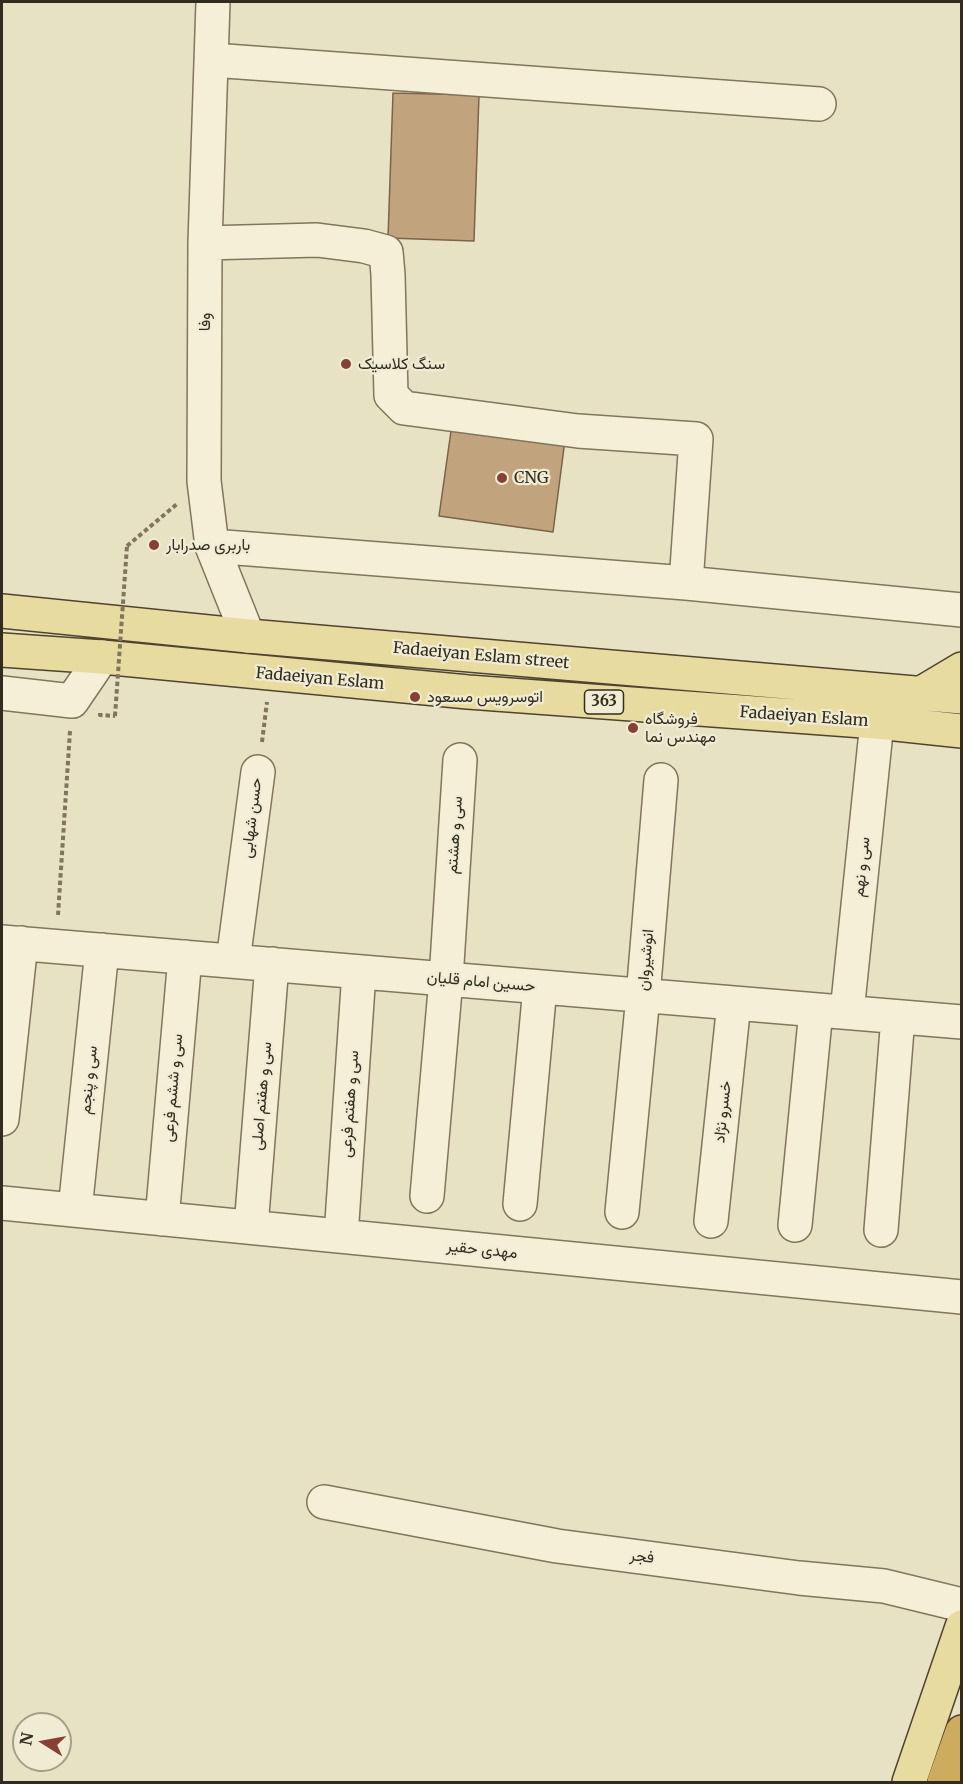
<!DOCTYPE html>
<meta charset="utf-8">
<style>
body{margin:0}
#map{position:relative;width:963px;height:1784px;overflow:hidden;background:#e8e2c4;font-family:Merriweather,serif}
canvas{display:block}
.frame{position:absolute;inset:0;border:3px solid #322b1f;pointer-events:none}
.north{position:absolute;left:12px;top:1712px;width:60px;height:60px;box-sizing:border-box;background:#f0ecd3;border:2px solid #a49f8b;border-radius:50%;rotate:281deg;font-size:16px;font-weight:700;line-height:24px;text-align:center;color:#322b1f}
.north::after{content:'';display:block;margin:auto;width:21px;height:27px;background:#883f34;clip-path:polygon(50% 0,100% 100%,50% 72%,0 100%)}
</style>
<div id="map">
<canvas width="963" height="1784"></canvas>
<div class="frame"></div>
<div class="north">N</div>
</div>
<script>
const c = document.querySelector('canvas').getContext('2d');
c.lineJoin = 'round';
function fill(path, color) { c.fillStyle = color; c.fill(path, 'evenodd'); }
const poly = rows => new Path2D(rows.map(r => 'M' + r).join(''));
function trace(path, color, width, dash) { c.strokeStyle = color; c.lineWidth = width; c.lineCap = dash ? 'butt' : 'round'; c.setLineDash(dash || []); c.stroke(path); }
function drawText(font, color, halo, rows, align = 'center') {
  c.font = font + ' Merriweather,Vazirmatn,serif'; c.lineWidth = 4.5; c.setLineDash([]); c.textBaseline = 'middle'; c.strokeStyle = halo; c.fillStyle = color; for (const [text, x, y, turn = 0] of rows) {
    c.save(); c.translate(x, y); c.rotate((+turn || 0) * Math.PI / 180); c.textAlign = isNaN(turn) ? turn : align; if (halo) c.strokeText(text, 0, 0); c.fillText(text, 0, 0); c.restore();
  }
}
const building = poly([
 [393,93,479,95,474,241,388,238,393,93],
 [452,424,565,440,553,532,439,516,452,424]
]);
fill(building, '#c1a47e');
trace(building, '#7c6346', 1.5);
const minor = poly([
 [213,2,205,243,204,481,212,546,248,636],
 [212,60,819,104],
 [205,243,317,240,364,246,386,252,388,275,391,395,404,408,578,431,696,439,686,583],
 [212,546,686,583,962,610],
 [2,693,72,701,102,657],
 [2,942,962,1022],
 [233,961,258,772],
 [847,1012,877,722],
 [2,1119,21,943],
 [427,1196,446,979,460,760],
 [2,1203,962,1297],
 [520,1204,540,987],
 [75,1210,102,950],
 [622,1212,643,996,661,780],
 [162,1219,185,957],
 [711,1221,734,1003],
 [795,1225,816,1010],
 [251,1227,272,964],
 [881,1230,898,1017],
 [341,1236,359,972],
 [324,1502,557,1546,799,1578,884,1586,962,1605]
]);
const major = poly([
 [2,611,248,636,962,697],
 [2,650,102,657,468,692,877,722,962,731],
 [920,694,962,669],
 [909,1782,962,1627]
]);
const highway = poly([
 [944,1782,962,1732]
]);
trace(minor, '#80755d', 36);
trace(major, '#4f4330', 36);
trace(highway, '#4f4330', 36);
trace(poly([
 [127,546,177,504],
 [100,713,100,715,115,716],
 [262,742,267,702],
 [58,915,70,731]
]), '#80755d', 4, [4.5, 3]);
trace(minor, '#f4efd6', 33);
trace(major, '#e7dba0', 33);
trace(highway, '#cdac5f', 33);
trace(poly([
 [115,716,127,546]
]), '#80755d', 4, [4.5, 3]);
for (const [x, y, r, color] of [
 [346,364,6,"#883f34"],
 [502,478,6,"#883f34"],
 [154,545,6,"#883f34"],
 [415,697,6,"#883f34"],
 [633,728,6,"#883f34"]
]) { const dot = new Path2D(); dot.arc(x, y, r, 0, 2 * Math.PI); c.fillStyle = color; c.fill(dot); trace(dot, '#f0ecd3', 2); }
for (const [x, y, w] of [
 [604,702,39]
]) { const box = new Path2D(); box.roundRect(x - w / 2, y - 12, w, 24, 4.5); c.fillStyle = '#f0ecd3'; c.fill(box); trace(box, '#322b1f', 1.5); }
drawText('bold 15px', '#322b1f', null, [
 ["363",604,702]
]);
drawText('16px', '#322b1f', '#f0ecd3', [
 ["وفا",205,322,-90],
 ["Fadaeiyan Eslam street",481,656,5],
 ["Fadaeiyan Eslam",320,679,5],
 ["Fadaeiyan Eslam",804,717,4],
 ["حسن شهابی",252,818,-83],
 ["سی و هشتم",455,835,-86],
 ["سی و نهم",862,867,-84],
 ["انوشیروان",646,960,-85],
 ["حسین امام قلیان",481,982,5],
 ["سی و پنجم",89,1080,-84],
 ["سی و ششم فرعی",173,1088,-85],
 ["سی و هفتم اصلی",262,1096,-85],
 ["سی و هفتم فرعی",350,1104,-86],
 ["خسرو نژاد",723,1112,-84],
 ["مهدی حقیر",482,1250,6],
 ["فجر",642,1557,7]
]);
drawText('16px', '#322b1f', '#f0ecd3', [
 ["سنگ کلاسیک",358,364],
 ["CNG",514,478],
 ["باربری صدرابار",166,545],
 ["اتوسرویس مسعود",427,697],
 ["فروشگاه",645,719],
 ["مهندس نما",645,737]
], 'left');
</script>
